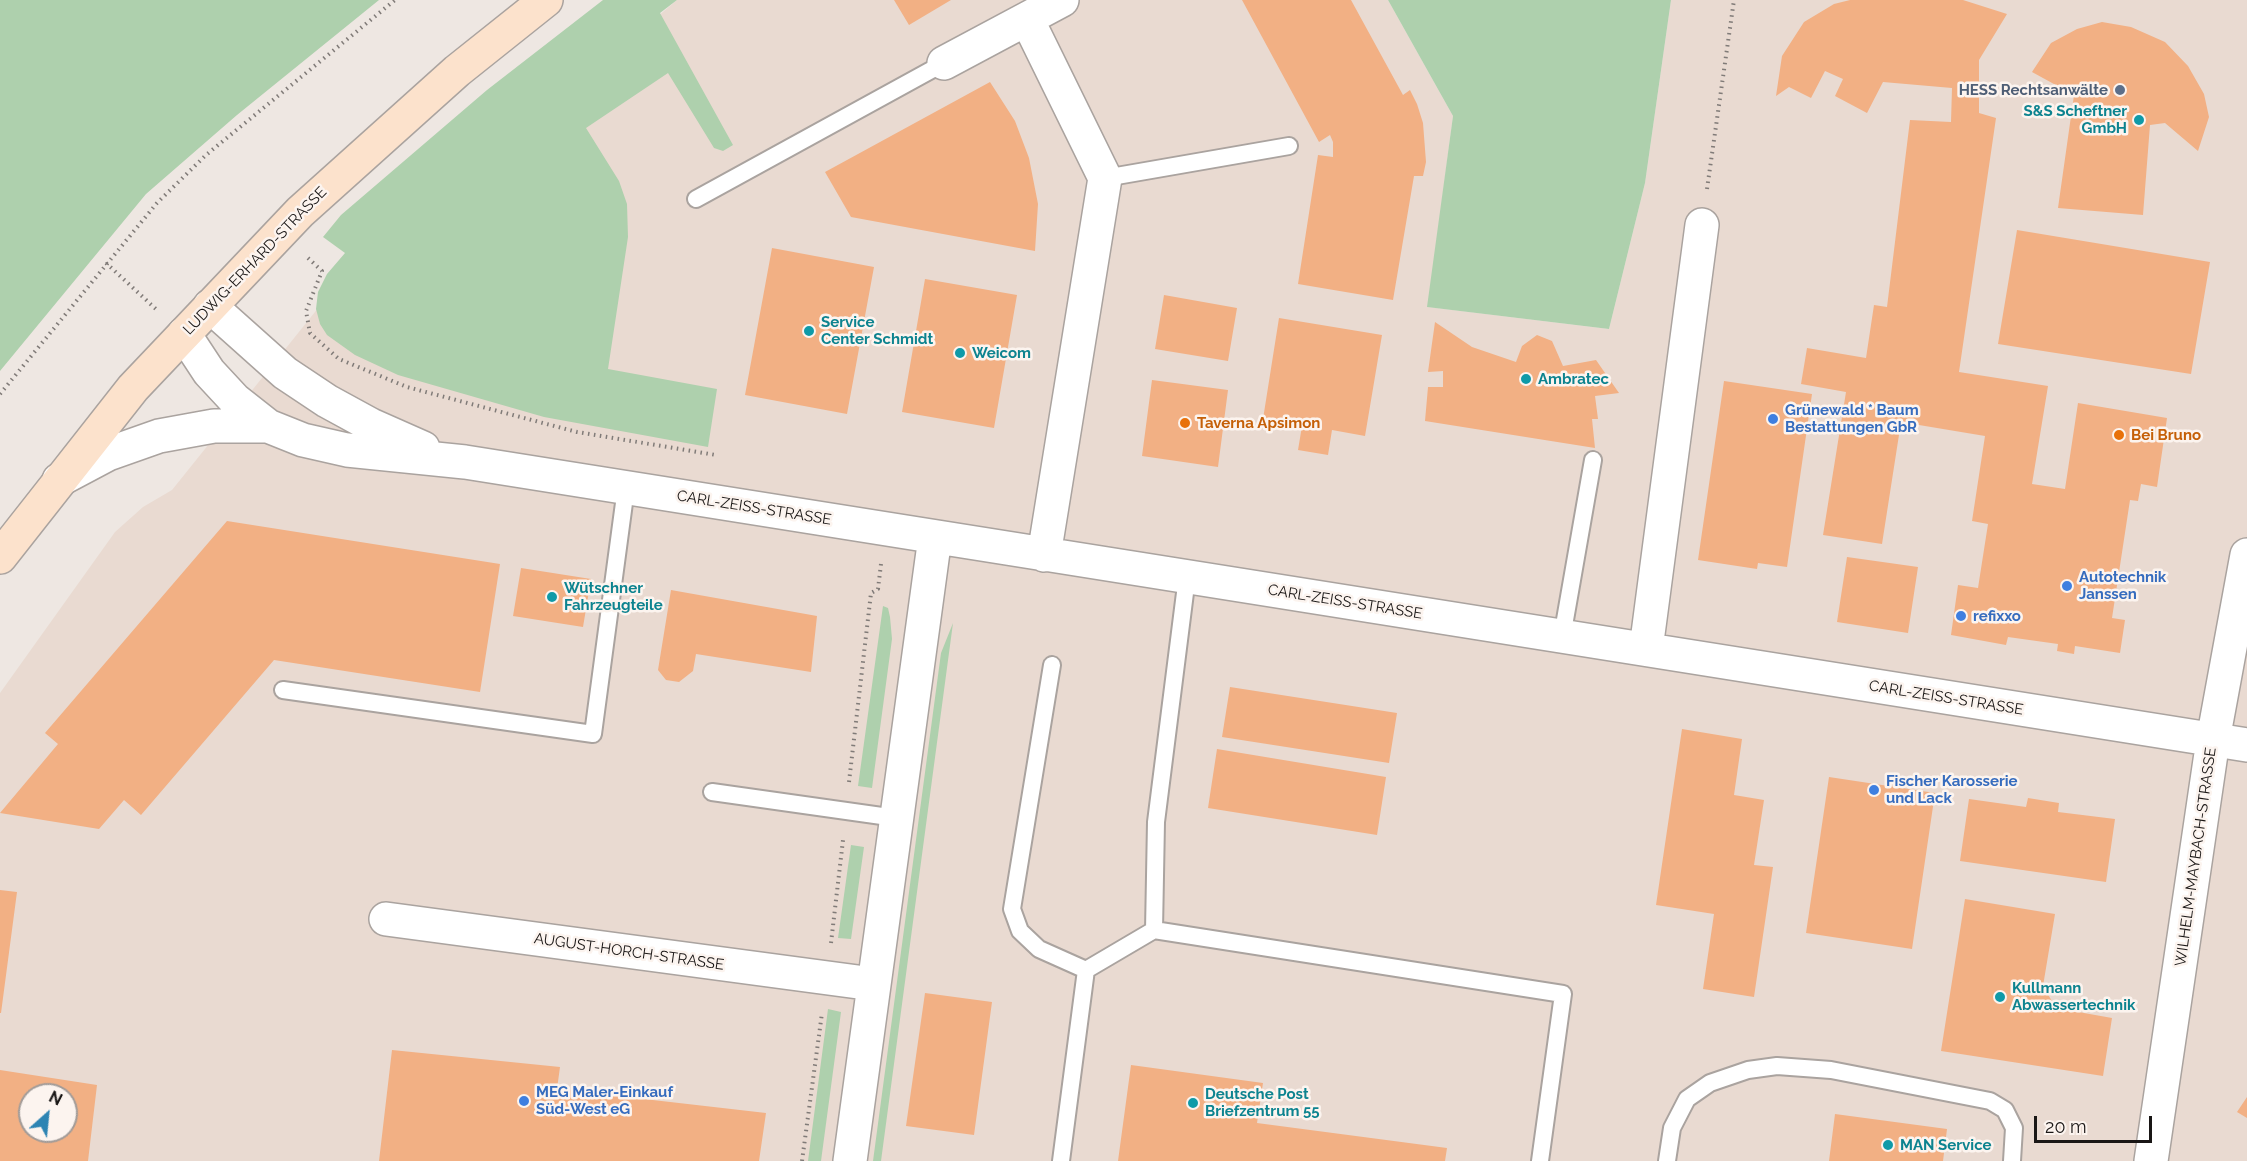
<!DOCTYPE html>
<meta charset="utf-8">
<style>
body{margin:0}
#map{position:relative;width:2247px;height:1161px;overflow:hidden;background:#eee7e2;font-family:Raleway,sans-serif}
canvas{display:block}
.north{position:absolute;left:18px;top:1083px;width:60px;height:60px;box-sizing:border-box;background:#fcf4ef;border:2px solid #a19b98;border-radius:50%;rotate:27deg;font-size:16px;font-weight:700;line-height:24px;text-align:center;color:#191615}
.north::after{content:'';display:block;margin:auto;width:21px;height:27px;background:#2d84b3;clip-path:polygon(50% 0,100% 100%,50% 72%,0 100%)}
.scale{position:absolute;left:2034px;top:1116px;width:118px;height:27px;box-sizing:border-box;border:3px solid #191615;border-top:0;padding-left:8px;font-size:18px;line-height:21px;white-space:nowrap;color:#191615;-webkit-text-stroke:4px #fcf4ef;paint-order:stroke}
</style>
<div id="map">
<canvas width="2247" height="1161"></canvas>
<div class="north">N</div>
<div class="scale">20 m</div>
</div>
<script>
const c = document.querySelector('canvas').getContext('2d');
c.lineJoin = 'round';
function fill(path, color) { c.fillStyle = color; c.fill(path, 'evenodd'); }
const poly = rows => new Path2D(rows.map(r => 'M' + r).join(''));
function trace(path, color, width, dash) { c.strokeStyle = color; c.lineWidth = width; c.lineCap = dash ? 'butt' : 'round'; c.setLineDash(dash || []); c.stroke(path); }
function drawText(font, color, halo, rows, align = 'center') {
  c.font = font + ' Raleway,sans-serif'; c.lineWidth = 5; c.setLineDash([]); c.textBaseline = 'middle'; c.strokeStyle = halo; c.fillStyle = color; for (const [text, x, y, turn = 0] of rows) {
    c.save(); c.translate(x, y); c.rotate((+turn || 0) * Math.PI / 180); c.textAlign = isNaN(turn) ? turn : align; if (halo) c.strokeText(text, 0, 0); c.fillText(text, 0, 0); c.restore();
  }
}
fill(poly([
 [677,0,1388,0,1453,116,1428,307,1609,329,1645,183,1671,0,2247,0,2247,1161,0,1161,0,693,115,532,143,507,172,490,323,302],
 [30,1095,66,1095,66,1131,30,1131]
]), '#e9dad1');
fill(poly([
 [0,0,379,0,237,115,146,194,0,371],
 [603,0,677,0,660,13,733,145,723,151,714,148,668,73,586,128,619,181,627,204,628,237,608,369,717,389,708,447,544,417,398,375,355,355,327,335,320,324,316,309,318,292,327,274,345,253,323,237,341,215,487,90],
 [1388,0,1671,0,1645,183,1609,329,1427,307,1453,116],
 [883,606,888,608,890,617,892,639,872,788,858,786],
 [953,623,881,1161,873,1161,941,653],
 [851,845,864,847,851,939,838,938],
 [828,1009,841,1012,821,1161,808,1161]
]), '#aed0ad');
fill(poly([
 [894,0,951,0,909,25],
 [1242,0,1351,0,1403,95,1410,90,1417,104,1423,123,1426,162,1423,176,1414,176,1393,300,1298,284,1318,155,1333,157,1333,142,1330,135,1319,142],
 [1850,0,1963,0,2007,14,1979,60,1979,113,1996,118,1959,372,2048,386,2032,484,2065,489,2078,403,2167,418,2157,487,2141,484,2138,501,2130,500,2112,618,2125,620,2120,653,2075,646,2074,654,2057,651,2058,644,2008,637,2006,645,1951,635,1958,585,1978,588,1988,524,1972,521,1985,436,1901,422,1882,544,1823,535,1846,392,1801,384,1807,348,1866,358,1874,305,1887,307,1910,120,1951,122,1952,88,1883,82,1867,113,1835,96,1843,79,1825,71,1811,98,1789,87,1776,96,1782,56,1804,22,1834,4],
 [2102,22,2131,27,2165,42,2188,66,2204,94,2209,117,2198,151,2165,123,2150,125,2143,215,2058,208,2074,95,2032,72,2051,43,2077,29],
 [990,82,1015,121,1029,158,1038,204,1035,251,851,217,825,172],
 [2017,230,2210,262,2191,374,1998,344],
 [772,248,874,267,847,414,745,395],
 [925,279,1017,295,994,428,902,412],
 [1164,295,1237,308,1228,361,1155,349],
 [1279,318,1382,335,1365,436,1332,430,1328,455,1298,450,1302,426,1263,419],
 [1435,322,1472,347,1516,362,1522,346,1537,335,1552,341,1563,366,1596,360,1619,393,1595,396,1598,419,1592,419,1595,448,1425,421,1428,387,1443,387,1443,371,1428,372],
 [1152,380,1228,390,1218,467,1142,456],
 [1724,381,1812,394,1787,567,1758,563,1757,569,1698,560],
 [227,521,500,564,480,692,274,660,141,815,124,800,99,829,0,813,58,744,45,733],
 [1847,557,1918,567,1908,633,1837,622],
 [521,568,591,579,583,627,513,616],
 [671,590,817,616,811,672,696,654,693,671,679,682,666,680,658,670],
 [1230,687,1397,713,1389,763,1222,737],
 [1682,729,1742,739,1734,795,1764,800,1754,865,1773,867,1754,997,1703,989,1714,914,1656,905],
 [1217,749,1386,777,1377,835,1208,808],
 [1829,777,1935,793,1912,949,1806,933],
 [2028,798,2059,803,2058,812,2115,819,2106,882,1960,861,1969,799,2026,807],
 [0,890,17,892,1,1013,0,1013],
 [1965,899,2055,914,2043,986,2056,1008,2112,1018,2103,1076,1941,1051],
 [925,993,992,1002,974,1135,906,1126],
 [392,1050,560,1067,557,1089,766,1113,759,1161,379,1161],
 [1131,1065,1263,1083,1257,1123,1447,1148,1445,1161,1118,1161],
 [0,1070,97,1085,88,1161,0,1161],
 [30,1095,66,1095,66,1131,30,1131],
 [2247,1097,2247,1118,2237,1112],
 [1835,1114,1947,1129,1943,1161,1829,1161]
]), '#f2b084');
const service = poly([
 [1105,178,1289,146],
 [696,199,944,63],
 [1562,637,1593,460],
 [1052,665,1012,909,1020,931,1039,949,1086,970],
 [283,690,593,734,626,488],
 [712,792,896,818],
 [1154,930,1156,822,1187,577],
 [1061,1161,1086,970,1154,930,1563,994,1540,1161],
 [1667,1161,1672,1128,1687,1099,1710,1083,1748,1070,1777,1066,1831,1070,1990,1101,2005,1110,2014,1128,2012,1161]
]);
const minor = poly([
 [1027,19,1105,178,1044,555],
 [944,63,1062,0],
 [210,306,285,373,327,401,371,425,423,448],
 [184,334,209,372,235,400,268,426,303,440,347,450,465,462,2247,745],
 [59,480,108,454,159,436,214,426,268,426],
 [1646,649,1702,225],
 [386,919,873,984],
 [850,1161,935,537],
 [2151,1161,2213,740,2247,555]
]);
const secondary = poly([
 [0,557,133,388,300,212,457,71,546,0]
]);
trace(service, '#aaa39f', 20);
trace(minor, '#aaa39f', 36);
trace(secondary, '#aaa39f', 36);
trace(poly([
 [1707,189,1734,0],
 [308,258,322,271,306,311,310,333,339,359,407,387,577,432,716,455],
 [106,263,157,310],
 [0,394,157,203,206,155,395,0],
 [849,782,871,593,878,589,881,564],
 [831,943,843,840],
 [802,1161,822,1013]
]), '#807b78', 4, [1.5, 4.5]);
trace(service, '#fff', 16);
trace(minor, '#fff', 33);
trace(secondary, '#fce2cc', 33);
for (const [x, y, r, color] of [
 [2120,90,6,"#5c6f8a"],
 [2139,120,6,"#0f9aa8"],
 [809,331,6,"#0f9aa8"],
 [960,353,6,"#0f9aa8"],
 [1526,379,6,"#0f9aa8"],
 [1773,419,6,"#3f7fe0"],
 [1185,423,6,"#e8710a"],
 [2119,435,6,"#e8710a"],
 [2067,586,6,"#3f7fe0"],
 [552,597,6,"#0f9aa8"],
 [1961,616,6,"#3f7fe0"],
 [1874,790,6,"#3f7fe0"],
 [2000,997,6,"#0f9aa8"],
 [524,1101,6,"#3f7fe0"],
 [1193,1103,6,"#0f9aa8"],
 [1888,1145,6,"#0f9aa8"]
]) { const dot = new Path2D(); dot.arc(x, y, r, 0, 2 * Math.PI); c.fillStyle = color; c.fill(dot); trace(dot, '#fcf4ef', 2); }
drawText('bold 15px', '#4e5e75', '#fcf4ef', [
 ["HESS Rechtsanwälte",2108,90]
], 'right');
drawText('bold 15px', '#0d838f', '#fcf4ef', [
 ["S&S Scheftner",2127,111,"right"],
 ["GmbH",2127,128,"right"],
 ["Service",821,322],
 ["Center Schmidt",821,339],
 ["Weicom",972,353],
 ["Ambratec",1538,379],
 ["Wütschner",564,588],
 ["Fahrzeugteile",564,605],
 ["Kullmann",2012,988],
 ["Abwassertechnik",2012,1005],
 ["Deutsche Post",1205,1094],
 ["Briefzentrum 55",1205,1111],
 ["MAN Service",1900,1145]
], 'left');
drawText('15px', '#191615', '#fcf4ef', [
 ["LUDWIG-ERHARD-STRASSE",255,261,-46],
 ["CARL-ZEISS-STRASSE",754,508,9],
 ["CARL-ZEISS-STRASSE",1345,602,9],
 ["CARL-ZEISS-STRASSE",1946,698,9],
 ["WILHELM-MAYBACH-STRASSE",2196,857,-82],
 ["AUGUST-HORCH-STRASSE",629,952,8]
]);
drawText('bold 15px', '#366cbe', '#fcf4ef', [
 ["Grünewald * Baum",1785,410],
 ["Bestattungen GbR",1785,427],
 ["Autotechnik",2079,577],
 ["Janssen",2079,594],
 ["refixxo",1973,616],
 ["Fischer Karosserie",1886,781],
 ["und Lack",1886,798],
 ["MEG Maler-Einkauf",536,1092],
 ["Süd-West eG",536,1109]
], 'left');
drawText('bold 15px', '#c56008', '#fcf4ef', [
 ["Taverna Apsimon",1197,423],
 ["Bei Bruno",2131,435]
], 'left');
</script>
